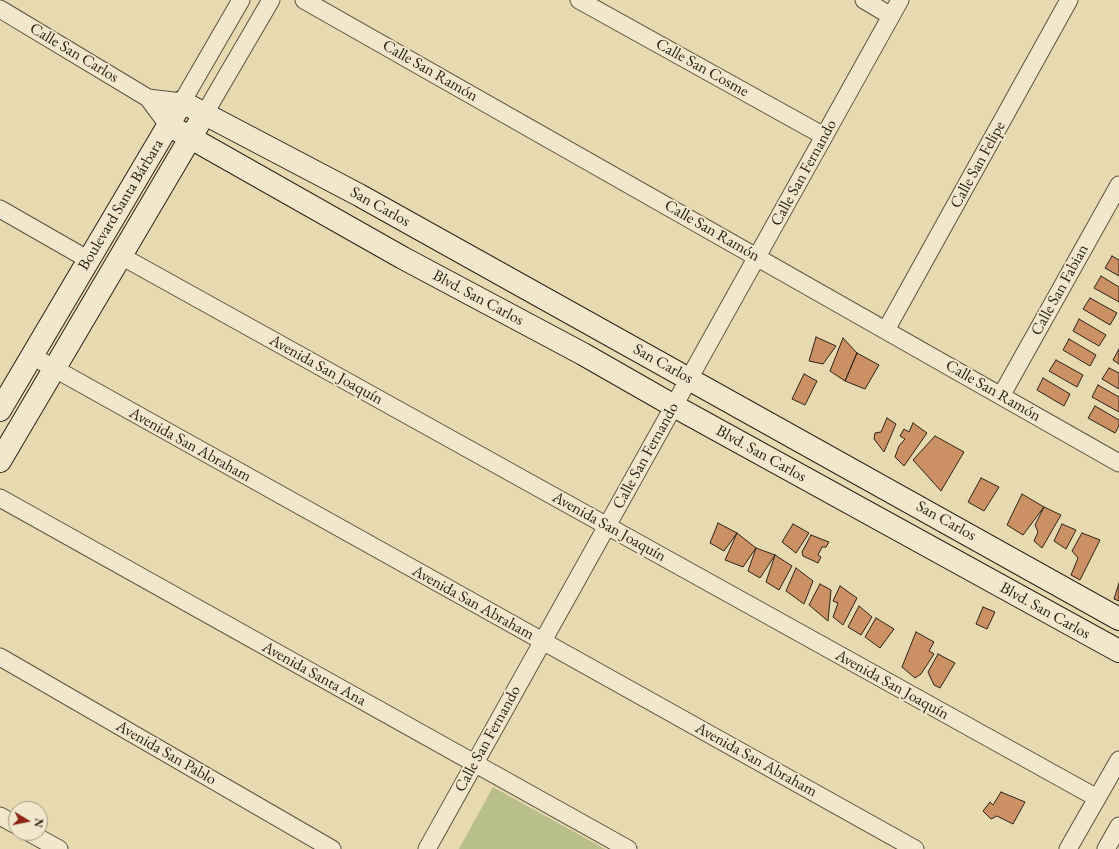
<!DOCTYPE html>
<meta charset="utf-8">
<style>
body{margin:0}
#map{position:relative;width:1119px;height:849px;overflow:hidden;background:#e8dab0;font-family:"EB Garamond",serif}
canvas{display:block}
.north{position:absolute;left:8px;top:801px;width:40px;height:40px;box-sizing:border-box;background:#f0e7cc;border:1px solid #a29984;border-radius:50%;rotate:100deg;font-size:11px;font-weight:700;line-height:16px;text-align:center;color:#2c2319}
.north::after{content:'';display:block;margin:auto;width:14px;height:18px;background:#8f2418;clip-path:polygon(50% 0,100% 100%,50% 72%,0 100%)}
</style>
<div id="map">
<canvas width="1119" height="849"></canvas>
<div class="north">N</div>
</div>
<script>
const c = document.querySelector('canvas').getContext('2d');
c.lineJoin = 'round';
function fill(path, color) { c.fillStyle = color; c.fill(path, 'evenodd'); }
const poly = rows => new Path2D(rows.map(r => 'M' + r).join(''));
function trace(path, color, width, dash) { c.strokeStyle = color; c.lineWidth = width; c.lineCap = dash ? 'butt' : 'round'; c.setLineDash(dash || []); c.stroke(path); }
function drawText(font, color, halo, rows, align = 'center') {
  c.font = font + ' "EB Garamond",serif'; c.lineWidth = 4; c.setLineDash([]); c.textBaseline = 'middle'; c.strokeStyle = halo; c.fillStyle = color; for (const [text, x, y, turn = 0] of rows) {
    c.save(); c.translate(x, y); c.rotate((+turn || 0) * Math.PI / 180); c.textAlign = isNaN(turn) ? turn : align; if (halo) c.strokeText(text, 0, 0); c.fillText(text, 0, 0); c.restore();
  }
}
fill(poly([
 [493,787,605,849,459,849]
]), '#b8bf8a');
const building = poly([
 [1112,256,1119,260,1119,276,1105,268,1112,256],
 [1101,276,1119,287,1119,302,1094,288,1101,276],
 [1090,298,1117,313,1110,325,1083,309,1090,298],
 [1079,319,1106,335,1099,346,1073,331,1079,319],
 [816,337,836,346,823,364,809,361,816,337],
 [843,338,857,353,845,381,830,371,843,338],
 [1069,339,1096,355,1090,366,1063,350,1069,339],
 [1119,349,1119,364,1113,360,1119,349],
 [857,353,879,365,865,389,845,381,857,353],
 [1056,360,1083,375,1077,387,1049,371,1056,360],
 [1109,368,1119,373,1119,389,1102,379,1109,368],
 [804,374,817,381,805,405,792,399,804,374],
 [1043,378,1070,394,1064,406,1037,390,1043,378],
 [1098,385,1119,397,1119,412,1092,397,1098,385],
 [1095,406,1119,420,1119,426,1115,433,1088,418,1095,406],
 [887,418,896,424,884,452,874,439,875,433,881,432,887,418],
 [913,423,927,433,904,466,895,457,899,446,905,439,900,436,904,429,909,432,913,423],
 [935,436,964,452,941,491,913,460,935,436],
 [981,478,999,487,984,511,968,502,981,478],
 [1022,494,1044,507,1023,535,1007,525,1022,494],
 [1044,507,1061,515,1042,548,1034,541,1038,532,1035,525,1044,507],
 [718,523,737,533,724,551,710,543,718,523],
 [793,524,809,533,796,553,782,542,793,524],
 [1062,524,1076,530,1066,549,1054,541,1062,524],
 [737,533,756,548,743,567,725,560,737,533],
 [1082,533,1100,540,1080,580,1071,575,1078,558,1072,551,1082,533],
 [811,535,829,542,826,547,822,547,818,555,821,557,818,563,803,556,802,552,811,535],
 [756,548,775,555,760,578,748,571,756,548],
 [775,555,792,566,779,590,766,582,775,555],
 [796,568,813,581,804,604,786,591,796,568],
 [1119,583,1119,601,1114,599,1119,583],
 [820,584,831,590,828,621,809,605,820,584],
 [840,586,857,598,843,625,833,617,838,603,833,601,840,586],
 [859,606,872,617,861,635,848,627,859,606],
 [983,607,995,612,987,629,976,624,983,607],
 [876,618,894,629,880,648,865,637,876,618],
 [916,632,934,642,929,651,934,654,921,674,915,678,902,667,916,632],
 [938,654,955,663,940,688,934,685,928,672,938,654],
 [1001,792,1025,802,1013,824,997,816,991,819,983,811,990,802,993,805,1001,792]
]);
fill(building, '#cb9064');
trace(building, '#2c2319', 1);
const minor = poly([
 [304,0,1119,463],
 [579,0,824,136],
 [864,0,891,16],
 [0,9,148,98,168,125],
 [148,98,182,102,241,0],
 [205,113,271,0],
 [0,209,89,260],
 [121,256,1097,798],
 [886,330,1069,0],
 [32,356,915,849],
 [1001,396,1119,185],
 [0,498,628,849],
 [0,657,332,849],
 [0,816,16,825],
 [30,833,59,849],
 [427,849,900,0],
 [1068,849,1119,760],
 [1106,849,1119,826]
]);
const secondary = poly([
 [168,125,403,258,583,354,674,406,1119,651],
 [0,410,182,102,359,195,1119,619],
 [0,461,198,125]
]);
trace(minor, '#5b513f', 19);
trace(secondary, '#2c2319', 24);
trace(minor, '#f0e7cc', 17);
trace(secondary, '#f0e7cc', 22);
drawText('16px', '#2c2319', '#f0e7cc', [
 ["Calle San Carlos",74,53,31],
 ["Calle San Cosme",702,68,29],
 ["Calle San Ramón",430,71,30],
 ["Calle San Felipe",978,165,-61],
 ["Calle San Fernando",804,173,-61],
 ["Boulevard Santa Bárbara",121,205,-59],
 ["San Carlos",380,207,29],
 ["Calle San Ramón",712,231,30],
 ["Calle San Fabian",1060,290,-61],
 ["Blvd. San Carlos",478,298,28],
 ["San Carlos",663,364,29],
 ["Avenida San Joaquín",326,370,29],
 ["Calle San Ramón",993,391,30],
 ["Avenida San Abraham",190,445,29],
 ["Blvd. San Carlos",761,454,29],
 ["Calle San Fernando",646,456,-61],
 ["San Carlos",946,521,29],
 ["Avenida San Joaquín",609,527,29],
 ["Avenida San Abraham",473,603,29],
 ["Blvd. San Carlos",1045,611,29],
 ["Avenida Santa Ana",314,674,29],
 ["Avenida San Joaquín",892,685,29],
 ["Calle San Fernando",488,739,-61],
 ["Avenida San Pablo",166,753,30],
 ["Avenida San Abraham",756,760,29]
]);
</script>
